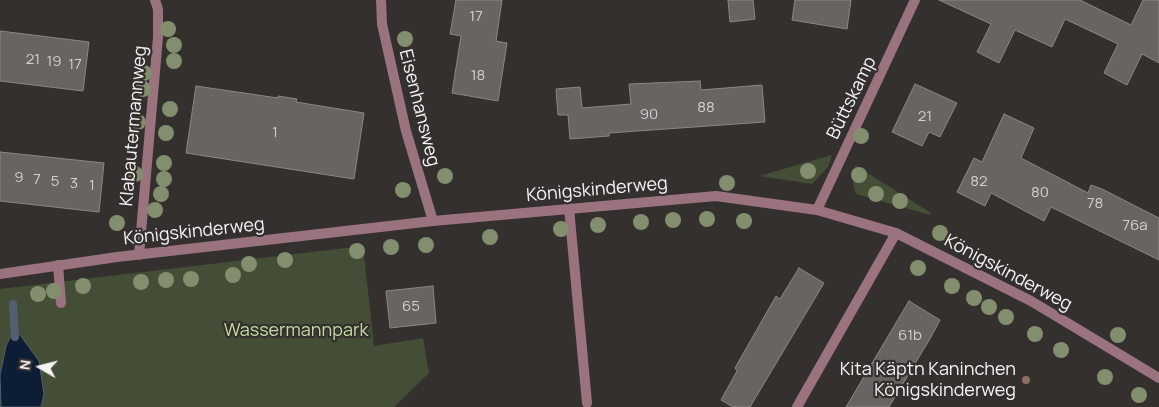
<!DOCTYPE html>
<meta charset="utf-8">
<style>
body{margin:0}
#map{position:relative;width:1159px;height:407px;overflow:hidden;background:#34302e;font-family:Manrope,sans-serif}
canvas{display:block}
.north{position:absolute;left:15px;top:342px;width:50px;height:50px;-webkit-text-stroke:4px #34302e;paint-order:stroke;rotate:278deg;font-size:14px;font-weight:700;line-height:20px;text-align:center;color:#f6f4f2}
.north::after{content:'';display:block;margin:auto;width:18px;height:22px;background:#f6f4f2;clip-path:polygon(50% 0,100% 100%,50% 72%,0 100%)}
</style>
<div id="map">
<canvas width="1159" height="407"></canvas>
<div class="north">N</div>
</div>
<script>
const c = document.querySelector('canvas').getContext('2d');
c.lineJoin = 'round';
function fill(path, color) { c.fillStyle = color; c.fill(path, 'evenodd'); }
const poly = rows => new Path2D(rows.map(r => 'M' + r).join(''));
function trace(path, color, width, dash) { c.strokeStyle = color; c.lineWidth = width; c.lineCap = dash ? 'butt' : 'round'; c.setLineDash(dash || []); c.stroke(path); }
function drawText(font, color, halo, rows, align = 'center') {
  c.font = font + ' Manrope,sans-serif'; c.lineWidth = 4.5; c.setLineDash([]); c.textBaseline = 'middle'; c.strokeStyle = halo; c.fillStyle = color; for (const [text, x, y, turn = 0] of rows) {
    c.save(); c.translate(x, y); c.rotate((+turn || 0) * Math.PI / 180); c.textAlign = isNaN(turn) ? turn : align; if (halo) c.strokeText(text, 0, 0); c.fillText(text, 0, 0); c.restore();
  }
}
fill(poly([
 [832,155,828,167,812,184,759,176],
 [855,165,931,213,930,215,856,194,853,184],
 [363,246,374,346,423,338,429,373,394,407,0,407,0,289]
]), '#444e36');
const water = poly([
 [15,328,39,361,44,394,41,407,1,407,0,375,6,346,15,328]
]);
fill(water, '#0d1d35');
trace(water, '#535e6e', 1);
trace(poly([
 [13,304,15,337]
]), '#535e6e', 8);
const building = poly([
 [456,0,502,0,496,41,507,43,498,101,452,93,461,36,450,34,456,0],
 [728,0,753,0,755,19,730,22,728,0],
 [795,0,851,0,847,29,792,20,795,0],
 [939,0,1080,0,1131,25,1143,0,1159,0,1159,63,1142,54,1127,85,1104,73,1118,44,1065,19,1052,47,1015,30,999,63,977,52,991,24,939,0],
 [0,31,89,42,83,91,0,81,0,31],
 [700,81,701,90,762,85,765,122,609,133,609,136,570,139,568,115,558,115,556,89,580,87,582,108,631,104,629,84,700,81],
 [915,84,957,103,940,137,929,132,922,146,892,132,915,84],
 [196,86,278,98,278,96,297,99,296,102,364,113,354,179,186,153,196,86],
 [1004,114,1034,128,1021,158,1088,193,1091,185,1102,189,1159,218,1159,260,1051,207,1044,221,991,193,985,206,957,192,974,158,982,162,1004,114],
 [0,152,104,163,99,212,0,201,0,152],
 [799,268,824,283,750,407,733,407,721,400,737,371,735,368,776,296,780,299,799,268],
 [433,286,436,323,390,328,386,291,433,286],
 [909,301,940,320,931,337,889,407,846,407,909,301]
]);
fill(building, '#686461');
trace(building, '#8b8784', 1);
trace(poly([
 [569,208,587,403],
 [58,265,61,303],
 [797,407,896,233]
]), '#9a737e', 10);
trace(poly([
 [381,0,382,24,406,131,433,221],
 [817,210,915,0],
 [139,255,158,37,158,9,155,0],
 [0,274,117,257,433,221,716,196,817,210,896,233,1031,301,1159,378]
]), '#9a737e', 10);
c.fillStyle = '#838e6e';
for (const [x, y] of [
 [168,29],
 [405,39],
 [174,45],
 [174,61],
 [144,73],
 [143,89],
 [170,109],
 [138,122],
 [166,133],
 [861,136],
 [164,163],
 [808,171],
 [135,174],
 [859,175],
 [445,176],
 [164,179],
 [727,183],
 [403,190],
 [161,194],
 [876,194],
 [900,201],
 [155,210],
 [707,219],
 [673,220],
 [744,221],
 [641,222],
 [117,223],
 [598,225],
 [561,229],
 [940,233],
 [490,237],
 [426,245],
 [391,247],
 [357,251],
 [285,260],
 [249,264],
 [918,268],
 [233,275],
 [191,279],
 [166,280],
 [141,282],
 [83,286],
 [952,286],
 [54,291],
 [38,294],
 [974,298],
 [989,307],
 [1006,317],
 [1035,334],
 [1118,335],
 [1061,350],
 [1105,377],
 [1139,395]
]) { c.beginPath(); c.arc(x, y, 8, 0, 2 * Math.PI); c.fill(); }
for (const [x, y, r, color] of [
 [1026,380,5,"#8d6e63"]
]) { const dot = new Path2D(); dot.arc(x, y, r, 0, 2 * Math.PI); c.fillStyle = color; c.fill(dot); trace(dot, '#34302e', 2); }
drawText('15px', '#d2d0ce', null, [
 ["17",476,17],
 ["21",33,60],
 ["19",54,62],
 ["17",75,65],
 ["18",478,76],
 ["88",706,108],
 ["90",649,115],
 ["21",925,117],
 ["1",275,133],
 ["9",19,178],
 ["7",37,180],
 ["5",55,182],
 ["82",979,182],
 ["3",74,184],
 ["1",92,186],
 ["80",1040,193],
 ["78",1095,204],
 ["76a",1135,226],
 ["65",411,307],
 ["61b",910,336]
]);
drawText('18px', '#f6f4f2', '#34302e', [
 ["Büttskamp",852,98,-64],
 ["Eisenhansweg",419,108,76],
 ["Klabautermannweg",134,126,-85],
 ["Königskinderweg",597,190,-5],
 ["Königskinderweg",194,232,-6],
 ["Königskinderweg",1008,273,28]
]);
drawText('18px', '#c3dba2', '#34302e', [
 ["Wassermannpark",296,331]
]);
drawText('18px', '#f6f4f2', '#34302e', [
 ["Kita Käptn Kaninchen",1016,370],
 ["Königskinderweg",1016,391]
], 'right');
</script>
